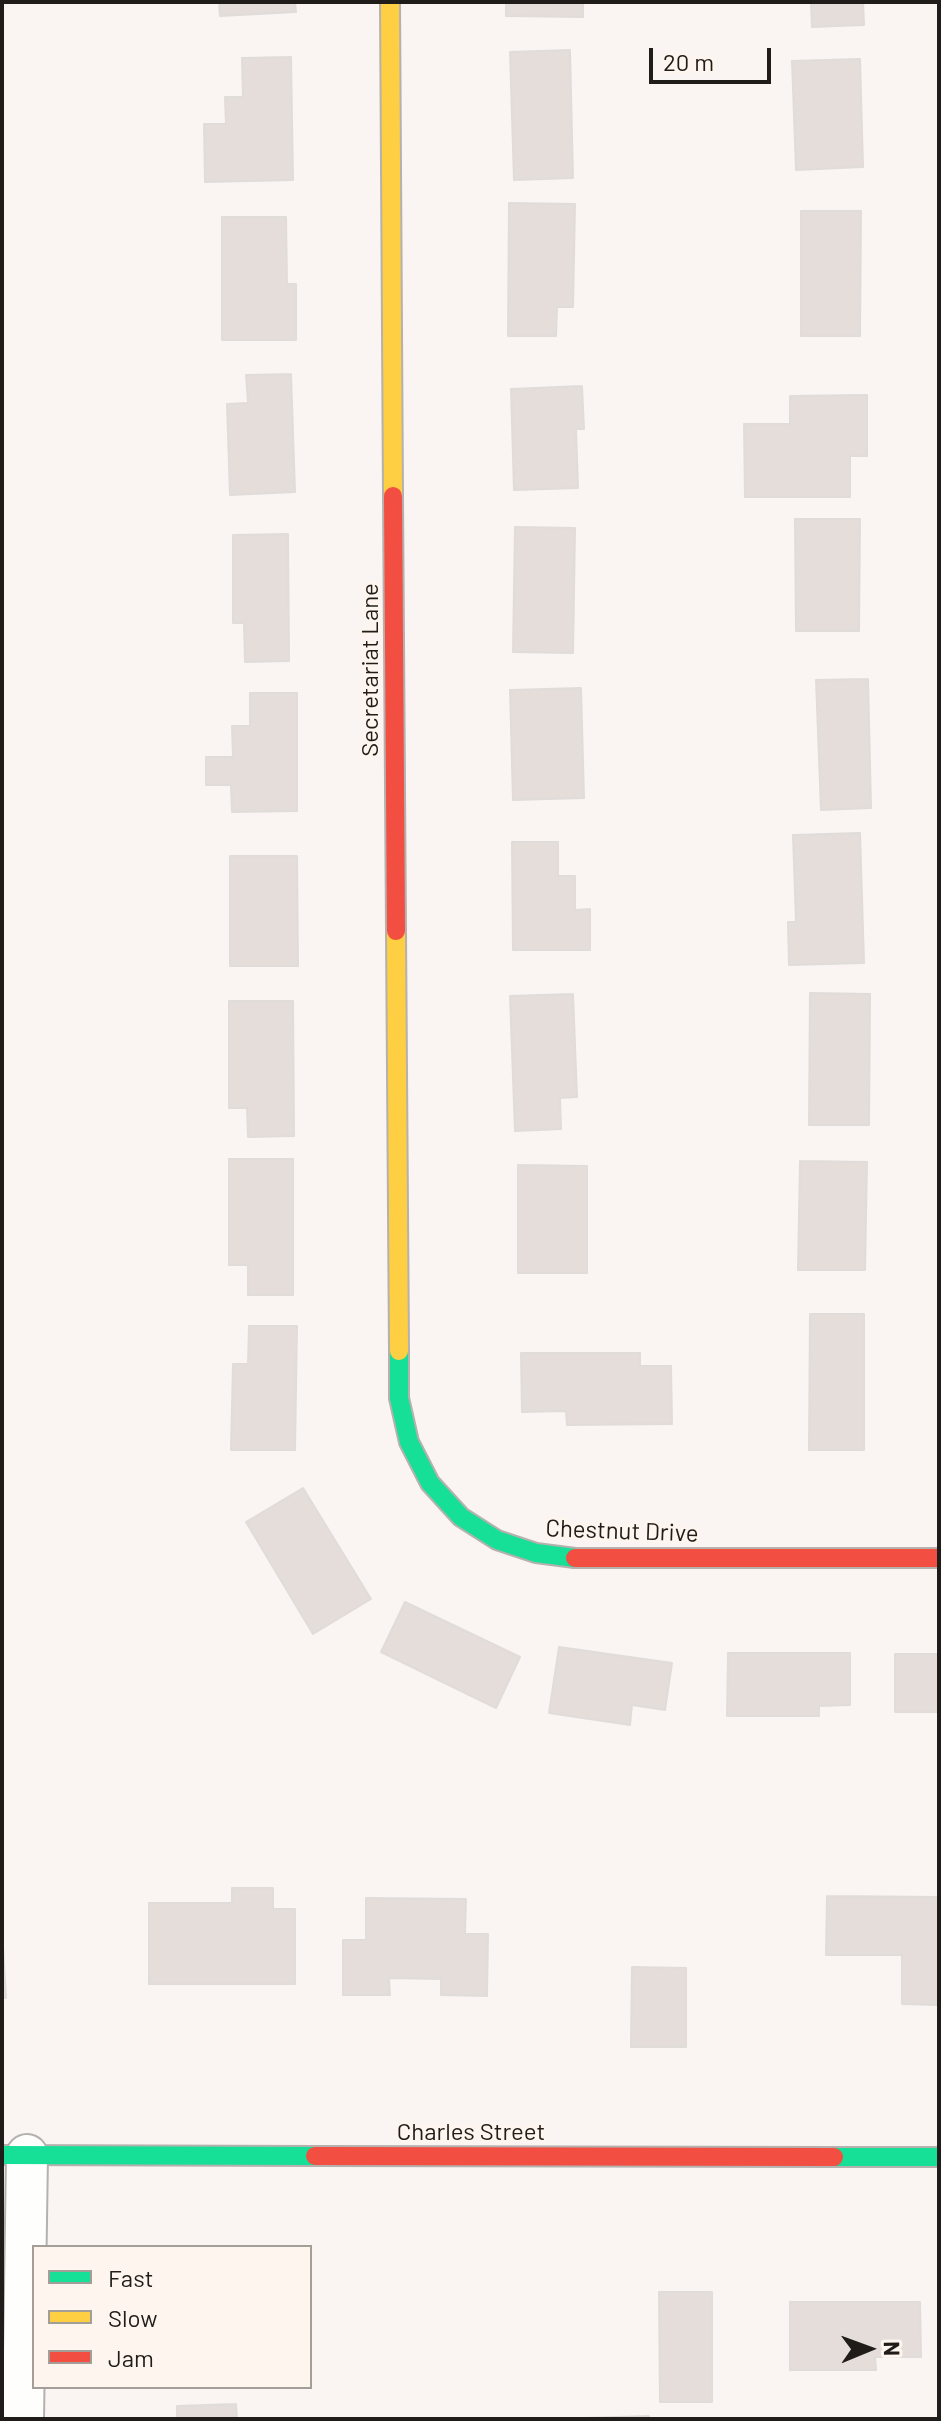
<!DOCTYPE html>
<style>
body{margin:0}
#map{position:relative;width:941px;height:2421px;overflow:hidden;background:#faf5f2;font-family:Barlow,sans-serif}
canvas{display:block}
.frame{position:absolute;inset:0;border:4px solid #1f1c19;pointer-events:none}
.legend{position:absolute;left:32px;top:2245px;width:280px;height:144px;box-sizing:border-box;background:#fdf5ee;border:2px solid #a49e99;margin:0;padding:10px 14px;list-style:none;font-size:24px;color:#1f1c19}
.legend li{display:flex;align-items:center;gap:16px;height:40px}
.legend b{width:40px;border:2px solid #a49e99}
.north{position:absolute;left:829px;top:2309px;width:80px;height:80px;-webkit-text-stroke:6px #fdf5ee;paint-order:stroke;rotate:89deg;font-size:22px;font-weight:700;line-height:32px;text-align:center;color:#1f1c19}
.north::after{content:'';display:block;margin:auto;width:28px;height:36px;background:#1f1c19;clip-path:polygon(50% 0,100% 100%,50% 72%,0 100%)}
.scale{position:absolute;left:649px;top:48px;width:122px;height:36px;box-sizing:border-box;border:4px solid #1f1c19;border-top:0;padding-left:10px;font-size:24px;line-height:28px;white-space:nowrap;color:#1f1c19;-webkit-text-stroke:6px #fdf5ee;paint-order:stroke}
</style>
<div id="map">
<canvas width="941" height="2421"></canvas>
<div class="frame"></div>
<ul class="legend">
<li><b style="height:10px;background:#16e098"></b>Fast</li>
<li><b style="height:10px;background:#ffcf43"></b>Slow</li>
<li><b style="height:10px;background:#f24e42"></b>Jam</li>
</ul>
<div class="north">N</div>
<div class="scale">20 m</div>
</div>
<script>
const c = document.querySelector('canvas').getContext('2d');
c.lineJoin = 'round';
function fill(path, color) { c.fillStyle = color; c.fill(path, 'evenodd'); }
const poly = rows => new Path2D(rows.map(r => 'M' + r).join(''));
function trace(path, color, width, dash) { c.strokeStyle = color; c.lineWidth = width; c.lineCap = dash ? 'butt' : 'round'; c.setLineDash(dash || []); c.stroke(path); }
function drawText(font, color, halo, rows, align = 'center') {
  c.font = font + ' Barlow,sans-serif'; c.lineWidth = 6; c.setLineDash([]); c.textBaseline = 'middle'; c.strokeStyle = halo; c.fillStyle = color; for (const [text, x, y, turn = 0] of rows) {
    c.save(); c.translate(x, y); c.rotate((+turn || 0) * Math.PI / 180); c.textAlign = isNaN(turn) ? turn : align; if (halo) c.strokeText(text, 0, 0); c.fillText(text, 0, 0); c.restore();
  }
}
const building = poly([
 [219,2,295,2,296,12,220,16,219,2],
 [506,2,583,2,583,17,506,16,506,2],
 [811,2,863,2,864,25,812,27,811,2],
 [570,50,573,178,514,180,510,52,570,50],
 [291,57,293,180,205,182,204,124,226,124,225,97,243,97,242,58,291,57],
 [860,59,863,167,796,170,792,61,860,59],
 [509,203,575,204,573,307,557,307,556,336,508,336,509,203],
 [801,211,861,211,860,336,801,336,801,211],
 [222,217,286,217,287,284,296,284,296,340,222,340,222,217],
 [291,374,295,492,230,495,227,404,248,403,246,375,291,374],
 [582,386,584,429,576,429,578,488,514,490,511,389,582,386],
 [867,395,867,456,850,456,850,497,745,497,744,424,790,424,790,396,867,395],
 [795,519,860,519,859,631,796,631,795,519],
 [515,527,575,528,573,653,513,652,515,527],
 [288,534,289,661,245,662,244,623,233,623,233,535,288,534],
 [868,679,871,808,821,810,816,680,868,679],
 [581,688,584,798,513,800,510,690,581,688],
 [250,693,297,693,297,811,232,812,231,785,206,785,206,757,233,757,232,726,250,726,250,693],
 [860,833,864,963,789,965,788,922,796,922,793,835,860,833],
 [512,842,558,842,558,876,575,876,575,910,590,909,590,950,513,950,512,842],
 [230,856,297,856,298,966,230,966,230,856],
 [810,993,870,994,869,1125,809,1125,810,993],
 [573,994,577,1097,560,1098,561,1129,515,1131,510,996,573,994],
 [229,1001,293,1001,294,1136,248,1137,247,1108,229,1108,229,1001],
 [229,1159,293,1159,293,1295,248,1295,248,1265,229,1265,229,1159],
 [800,1161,867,1162,865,1270,798,1270,800,1161],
 [518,1165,587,1166,587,1273,518,1273,518,1165],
 [810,1314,864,1314,864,1450,809,1450,810,1314],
 [249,1326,297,1326,295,1450,231,1450,233,1364,248,1364,249,1326],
 [521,1353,640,1353,640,1366,671,1366,672,1424,567,1425,566,1411,522,1412,521,1353],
 [303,1488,371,1599,313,1634,246,1522,303,1488],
 [405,1602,520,1657,496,1708,381,1652,405,1602],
 [559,1647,672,1663,665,1710,632,1705,630,1725,549,1713,559,1647],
 [728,1653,850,1653,850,1705,819,1706,819,1716,727,1716,728,1653],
 [895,1654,939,1654,939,1712,895,1712,895,1654],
 [232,1888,273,1888,273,1909,295,1909,295,1984,149,1984,149,1903,232,1903,232,1888],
 [827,1896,939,1897,939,2005,902,2004,902,1955,826,1955,827,1896],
 [366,1898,466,1899,465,1934,488,1934,487,1996,441,1995,441,1979,389,1978,390,1995,343,1995,343,1940,366,1940,366,1898],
 [2,1930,6,1998,2,1998,2,1930],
 [632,1967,686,1968,686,2047,631,2047,632,1967],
 [659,2292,712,2292,712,2402,660,2402,659,2292],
 [790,2302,920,2302,921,2357,875,2357,876,2370,790,2370,790,2302],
 [236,2404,237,2419,177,2419,177,2406,236,2404],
 [649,2416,649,2419,585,2419,585,2418,649,2416]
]);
fill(building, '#e4ddd9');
trace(building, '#e0dcda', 2);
const street = poly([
 [23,2419,27,2155]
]);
const fast = poly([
 [399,1351,399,1398,409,1442,430,1483,461,1517,497,1540,536,1553,575,1558],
 [2,2155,315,2156],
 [834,2157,939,2157]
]);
const slow = poly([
 [390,2,393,496],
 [396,931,399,1351]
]);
const jam = poly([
 [393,496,396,931],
 [575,1558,939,1558],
 [315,2156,834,2157]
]);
trace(street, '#b4b1ae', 44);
trace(fast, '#b4b1ae', 22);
trace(slow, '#b4b1ae', 22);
trace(jam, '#b4b1ae', 22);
trace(street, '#fefefd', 40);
trace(fast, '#16e098', 18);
trace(slow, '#ffcf43', 18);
trace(jam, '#f24e42', 18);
drawText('24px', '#1f1c19', '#fdf5ee', [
 ["Secretariat Lane",370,670,-90],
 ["Chestnut Drive",622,1531,2],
 ["Charles Street",471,2132]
]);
</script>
